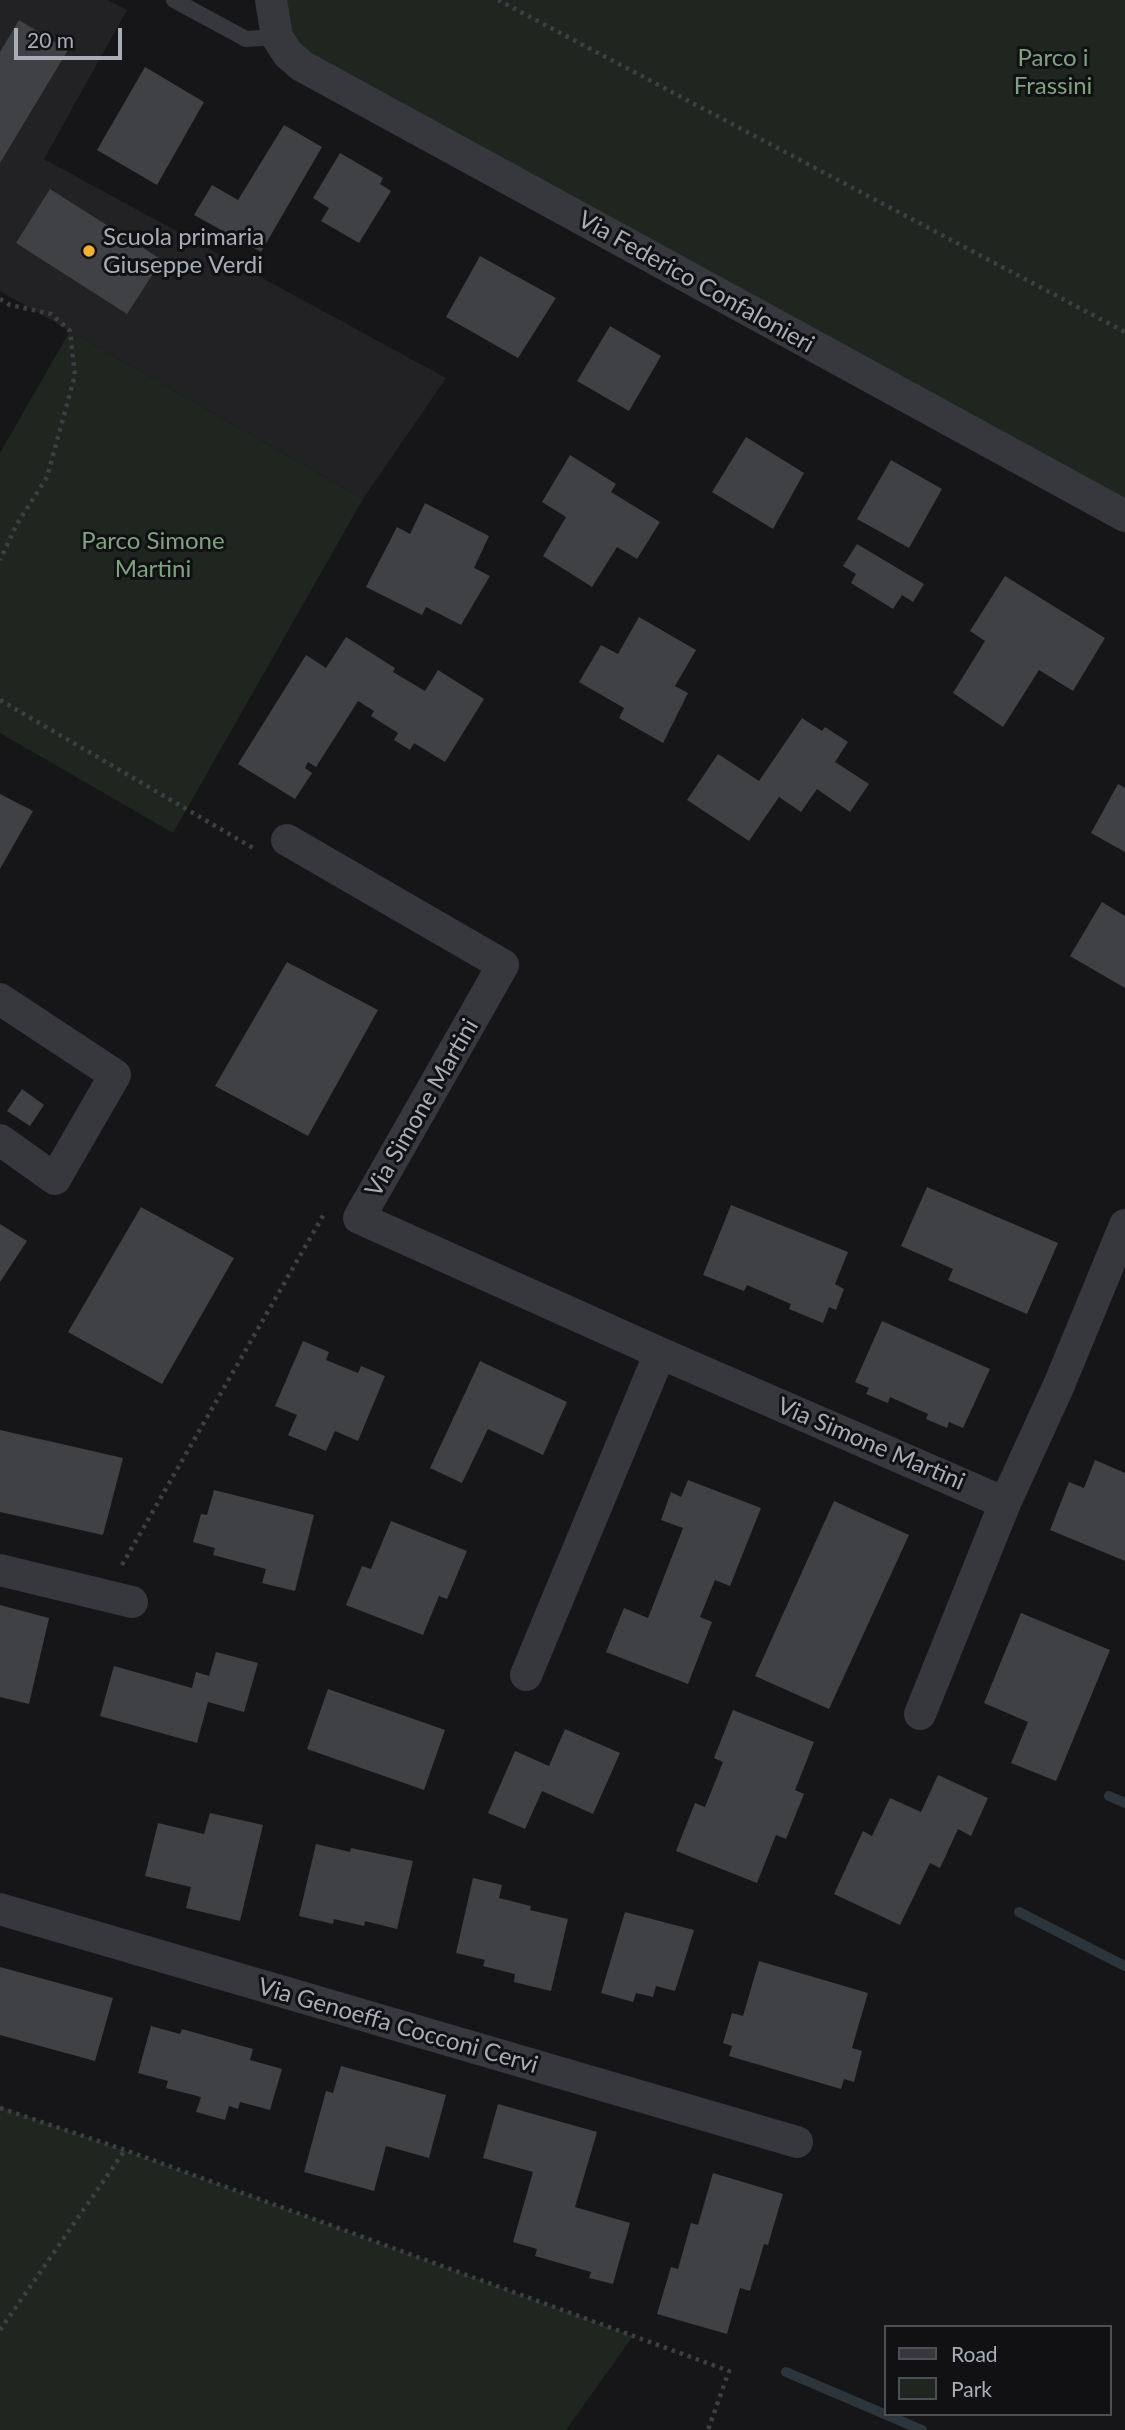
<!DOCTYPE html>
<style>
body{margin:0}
#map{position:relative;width:1125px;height:2430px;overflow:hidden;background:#161618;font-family:Lato,sans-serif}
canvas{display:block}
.legend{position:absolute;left:884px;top:2325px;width:228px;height:91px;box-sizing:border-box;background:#111113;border:2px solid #4d4f55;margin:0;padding:9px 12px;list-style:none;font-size:21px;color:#a8adb8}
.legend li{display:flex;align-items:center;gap:14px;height:35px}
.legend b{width:35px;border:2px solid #4d4f55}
.scale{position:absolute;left:14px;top:28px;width:108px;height:32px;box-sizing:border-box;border:4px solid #a8adb8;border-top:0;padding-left:9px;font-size:21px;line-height:24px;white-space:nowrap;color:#a8adb8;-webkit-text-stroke:5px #111113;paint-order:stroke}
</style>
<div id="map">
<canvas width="1125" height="2430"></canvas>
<ul class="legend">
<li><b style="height:9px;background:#37383d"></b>Road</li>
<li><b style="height:19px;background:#1e261f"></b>Park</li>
</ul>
<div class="scale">20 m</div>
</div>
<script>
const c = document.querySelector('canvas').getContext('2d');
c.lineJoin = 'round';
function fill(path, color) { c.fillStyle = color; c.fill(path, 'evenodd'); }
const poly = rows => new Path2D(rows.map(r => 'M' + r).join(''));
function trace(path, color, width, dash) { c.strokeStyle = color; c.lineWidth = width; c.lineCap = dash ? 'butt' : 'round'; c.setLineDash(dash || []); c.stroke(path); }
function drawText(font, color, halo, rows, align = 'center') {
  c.font = font + ' Lato,sans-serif'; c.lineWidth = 6; c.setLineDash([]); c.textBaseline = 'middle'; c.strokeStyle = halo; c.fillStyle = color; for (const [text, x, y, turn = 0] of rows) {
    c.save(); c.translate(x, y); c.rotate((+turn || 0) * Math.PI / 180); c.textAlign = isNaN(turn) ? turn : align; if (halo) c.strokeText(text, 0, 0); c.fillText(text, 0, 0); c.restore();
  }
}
fill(poly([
 [0,0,107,0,127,10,44,159,446,378,363,499,0,291]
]), '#222225');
fill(poly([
 [271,0,1125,0,1125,516,302,66],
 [70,331,363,499,173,833,0,733,0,453],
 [0,2107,149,2159,633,2336,566,2430,0,2430]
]), '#1e261f');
trace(poly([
 [1109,1796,1125,1803],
 [1019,1912,1125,1966],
 [786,2372,922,2430]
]), '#2c353c', 10);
fill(poly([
 [19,20,68,50,0,163,0,52],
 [145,67,204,102,157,185,97,150],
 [284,125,322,147,261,252,194,215,212,185,238,200],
 [340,153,383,178,380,184,391,191,359,243,321,221,329,208,313,198],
 [50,189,162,260,127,314,16,243],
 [480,256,556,298,518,358,446,317],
 [610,326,661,356,629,411,577,381],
 [746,437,804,473,773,529,712,492],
 [570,455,616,484,611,492,660,522,637,559,617,547,592,587,543,556,566,517,542,502],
 [891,460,942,489,909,548,857,519],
 [425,503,489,536,474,568,490,576,461,625,426,607,422,615,366,587,397,527,410,534],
 [857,544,924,584,913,602,902,595,893,609,851,583,856,574,843,566],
 [1005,576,1105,638,1073,691,1039,670,1003,727,953,693,985,641,970,631],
 [639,617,696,650,675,686,688,693,663,743,619,718,624,708,579,682,601,645,618,654],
 [346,637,395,668,393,672,425,691,438,670,484,699,445,762,414,743,410,750,394,740,398,733,371,716,374,711,358,701,316,767,308,762,305,768,312,773,295,799,238,764,306,655,326,668],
 [802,718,822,731,825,727,848,742,835,762,869,784,850,812,817,789,801,812,779,797,749,841,687,800,718,754,759,781],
 [1118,784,1125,788,1125,852,1091,833],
 [0,794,33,811,0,869],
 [1102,902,1125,916,1125,988,1070,956],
 [287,962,378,1010,308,1136,215,1086],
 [22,1089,44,1105,30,1126,7,1111],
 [927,1187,1058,1243,1027,1314,948,1280,953,1269,901,1246],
 [731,1205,848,1252,835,1284,844,1289,836,1310,829,1307,823,1323,789,1309,791,1304,747,1285,744,1291,703,1275],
 [141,1207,234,1258,162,1384,68,1332],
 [0,1224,27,1241,0,1282],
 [882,1321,990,1369,963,1428,949,1422,947,1428,926,1419,928,1414,890,1397,888,1403,866,1394,869,1388,855,1382],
 [303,1341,329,1352,326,1360,358,1373,361,1366,385,1376,358,1441,335,1431,326,1451,288,1435,297,1415,275,1406],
 [480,1361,567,1402,543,1455,488,1429,462,1483,430,1468],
 [0,1430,123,1458,103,1535,0,1512],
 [1095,1460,1125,1473,1125,1561,1050,1530,1069,1482,1084,1488],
 [688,1480,761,1508,730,1586,715,1580,700,1617,712,1622,688,1684,606,1652,624,1608,648,1618,683,1528,661,1520,671,1492,681,1497],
 [214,1490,314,1515,295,1591,262,1583,266,1569,213,1555,215,1548,193,1542,201,1514,207,1515],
 [834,1501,909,1535,829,1709,755,1676],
 [391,1521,467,1551,447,1599,439,1596,423,1635,346,1605,362,1566,371,1569],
 [0,1605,49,1618,29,1704,0,1697],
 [1021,1613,1110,1650,1056,1781,1011,1763,1028,1722,984,1703],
 [216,1652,258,1663,244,1712,208,1702,197,1743,100,1716,114,1666,192,1688,196,1672,209,1676],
 [328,1689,445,1730,424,1790,307,1749],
 [733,1710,814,1742,795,1790,804,1794,786,1839,776,1835,757,1883,676,1851,695,1803,705,1807,723,1762,714,1758],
 [565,1729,620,1753,593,1814,542,1791,525,1829,488,1813,515,1751,549,1766],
 [938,1775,988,1798,971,1836,958,1829,940,1868,930,1863,900,1925,834,1894,863,1831,872,1836,890,1798,921,1812],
 [210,1813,263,1825,240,1921,186,1908,191,1887,145,1876,158,1823,204,1834],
 [316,1844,350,1852,351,1848,413,1861,397,1929,365,1921,364,1926,334,1919,333,1924,299,1916],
 [473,1878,502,1885,499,1898,531,1906,530,1910,568,1919,551,1991,514,1982,515,1974,483,1966,485,1960,456,1953],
 [625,1912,694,1930,675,1991,656,1986,653,1997,636,1993,633,2002,601,1993],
 [759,1961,868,1993,852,2048,862,2051,854,2082,844,2079,841,2089,729,2056,732,2046,723,2043,732,2013,743,2016],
 [0,1967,113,1998,95,2061,0,2035],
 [151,2026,180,2034,182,2029,253,2049,250,2060,282,2069,270,2110,240,2102,238,2109,229,2106,225,2120,196,2112,201,2097,166,2088,168,2081,138,2073],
 [341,2066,446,2095,429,2158,386,2146,374,2191,304,2172,326,2091,333,2093],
 [498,2104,597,2132,575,2207,630,2223,613,2284,589,2278,591,2272,535,2256,537,2249,513,2242,533,2172,483,2158],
 [713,2173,783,2194,768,2245,764,2244,750,2291,740,2288,727,2334,657,2314,671,2267,678,2269,691,2223,698,2225]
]), '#404145');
trace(poly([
 [498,0,1125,332],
 [0,299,10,305,51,314,70,331,75,375,47,477,17,524,0,560],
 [0,700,253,848],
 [122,1565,324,1214],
 [0,2108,125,2150,729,2371,708,2430],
 [0,2330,125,2150]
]), '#3d3f44', 4.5, [3.5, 5]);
trace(poly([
 [174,0,246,39,277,37]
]), '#37383d', 16);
trace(poly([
 [271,0,277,37,288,54,302,66,1125,516],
 [287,840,503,965,359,1218,660,1353,1005,1503],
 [0,999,115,1075,55,1179,0,1140],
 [0,1570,132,1602],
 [526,1675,660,1353],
 [920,1714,1005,1503,1059,1385,1125,1225],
 [0,1909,797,2142]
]), '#37383d', 32);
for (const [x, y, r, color] of [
 [89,251,7,"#f2b134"]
]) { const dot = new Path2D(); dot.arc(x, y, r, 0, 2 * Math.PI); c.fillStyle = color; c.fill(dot); trace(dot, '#111113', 2.5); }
drawText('24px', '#7fa381', '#111113', [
 ["Parco i",1053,58],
 ["Frassini",1053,86],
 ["Parco Simone",153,541],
 ["Martini",153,569]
]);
drawText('24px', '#a8adb8', '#111113', [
 ["Scuola primaria",103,237],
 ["Giuseppe Verdi",103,265]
], 'left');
drawText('24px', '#a8adb8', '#111113', [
 ["Via Federico Confalonieri",696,282,29],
 ["Via Simone Martini",422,1108,-60],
 ["Via Simone Martini",871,1444,23],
 ["Via Genoeffa Cocconi Cervi",398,2026,16]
]);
</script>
